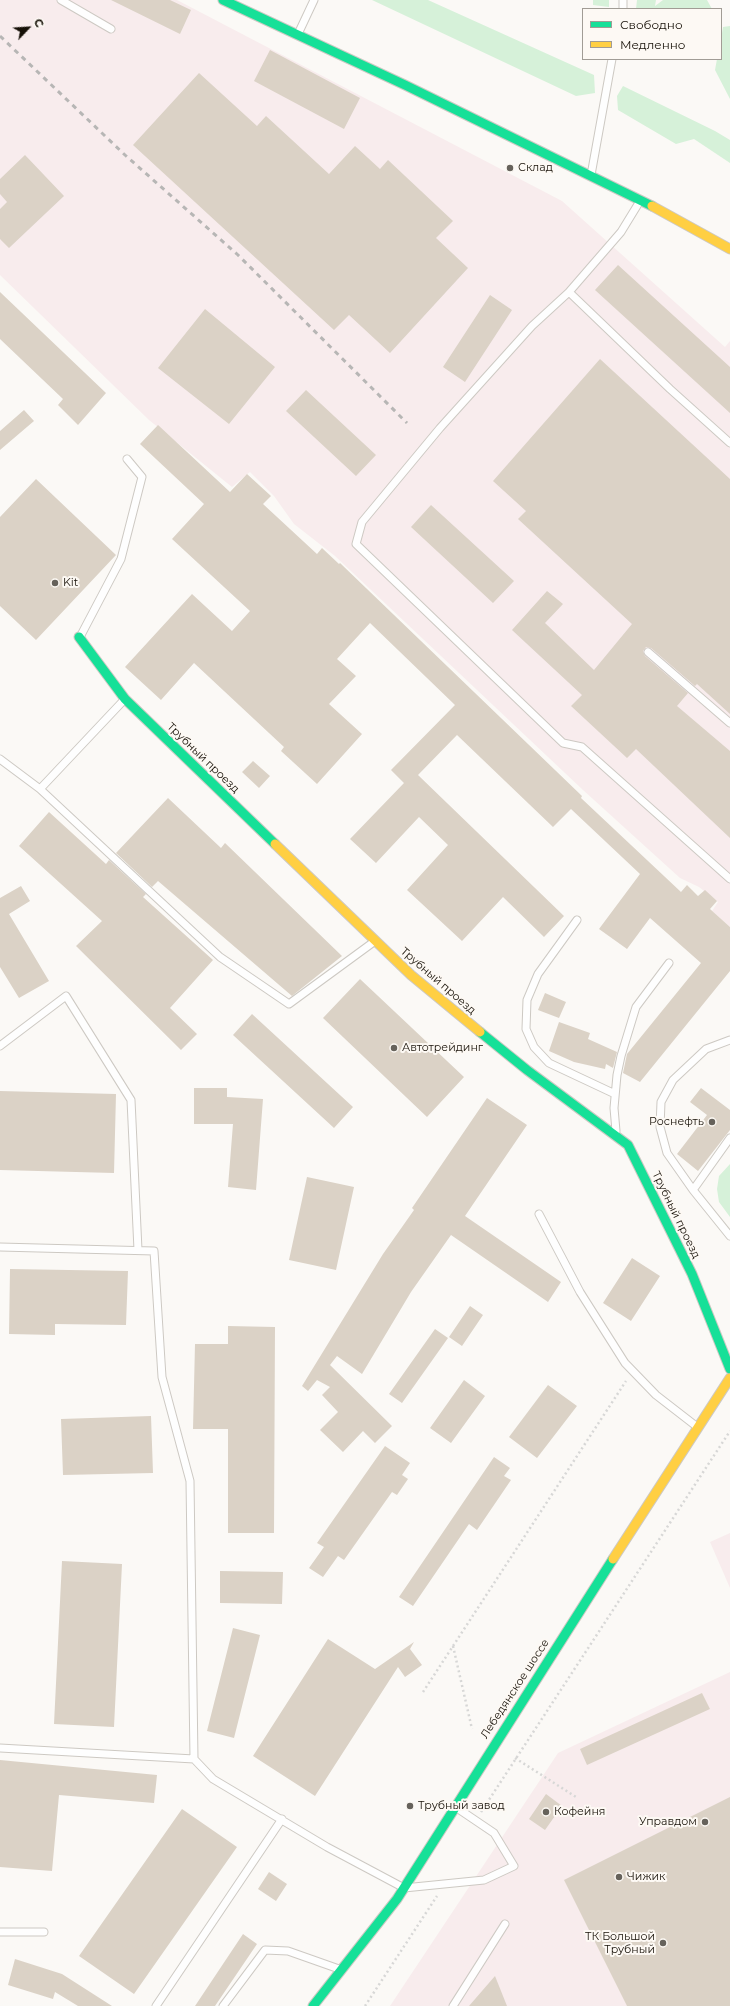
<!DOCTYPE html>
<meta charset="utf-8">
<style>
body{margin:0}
#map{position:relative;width:730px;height:2006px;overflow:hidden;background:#fbf9f6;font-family:Montserrat,sans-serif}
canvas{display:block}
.legend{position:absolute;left:582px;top:8px;width:140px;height:52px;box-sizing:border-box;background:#fdf9f4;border:1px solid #a19c95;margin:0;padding:5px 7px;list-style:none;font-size:12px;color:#161007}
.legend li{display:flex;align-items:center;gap:8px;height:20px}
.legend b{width:20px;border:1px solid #a19c95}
.north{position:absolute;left:8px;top:8px;width:40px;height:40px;-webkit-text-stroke:3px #fdf9f4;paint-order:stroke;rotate:65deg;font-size:11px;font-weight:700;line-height:16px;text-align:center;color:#161007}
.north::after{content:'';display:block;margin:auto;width:14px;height:18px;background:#161007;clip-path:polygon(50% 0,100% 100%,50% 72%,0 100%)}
</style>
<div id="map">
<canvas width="730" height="2006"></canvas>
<ul class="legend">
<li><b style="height:5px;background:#16e098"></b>Свободно</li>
<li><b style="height:5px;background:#ffcf43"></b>Медленно</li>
</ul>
<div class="north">С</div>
</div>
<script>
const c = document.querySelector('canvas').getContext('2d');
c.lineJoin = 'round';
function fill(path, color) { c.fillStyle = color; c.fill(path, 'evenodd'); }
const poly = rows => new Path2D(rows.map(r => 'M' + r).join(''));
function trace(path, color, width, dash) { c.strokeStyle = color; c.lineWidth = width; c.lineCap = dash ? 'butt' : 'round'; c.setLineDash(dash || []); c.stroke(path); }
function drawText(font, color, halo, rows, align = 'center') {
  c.font = font + ' Montserrat,sans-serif'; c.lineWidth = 4; c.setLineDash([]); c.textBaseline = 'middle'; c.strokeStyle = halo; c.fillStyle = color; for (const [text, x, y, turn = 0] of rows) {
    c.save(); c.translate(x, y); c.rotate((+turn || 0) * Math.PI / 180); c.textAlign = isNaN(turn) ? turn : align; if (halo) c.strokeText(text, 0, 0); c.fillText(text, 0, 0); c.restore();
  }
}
fill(poly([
 [0,0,177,0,562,201,725,347,730,341,730,927,712,911,718,902,699,887,680,878,583,790,335,556,294,524,274,496,250,472,232,487,149,420,0,275],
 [730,1533,730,1588,710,1542],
 [730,1672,730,2006,390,2006,558,1753]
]), '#f8eced');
fill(poly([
 [372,0,428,0,594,75,595,93,576,96],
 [593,0,609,0,609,7,593,5],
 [637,0,656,0,655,6,663,0,707,0,712,9,636,9],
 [730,26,730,99,715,70,717,59,721,59,721,39,723,27],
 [623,86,715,131,730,140,730,163,694,139,676,144,618,110,617,96],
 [730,1164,730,1217,719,1202,717,1189,719,1176]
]), '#d6f1d9');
fill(poly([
 [111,0,170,0,191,10,180,34],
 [270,50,360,98,344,129,254,81],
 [199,73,257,126,266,116,329,174,355,146,380,169,388,160,453,221,436,238,468,268,390,353,349,315,334,330,133,145],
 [25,155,64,196,9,248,0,239,0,209,7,202,0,194,0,179],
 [618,265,730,367,730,413,595,290],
 [0,292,106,393,78,425,58,405,63,399,0,339],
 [490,295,512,310,465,382,443,367],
 [205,309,275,367,229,424,158,368],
 [600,359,730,479,730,714,697,684,695,686,651,648,646,647,643,651,645,656,688,693,677,706,730,751,730,838,636,749,627,758,571,706,582,695,512,630,547,591,563,604,545,623,594,670,632,624,518,519,526,511,493,481],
 [306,390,376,455,356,476,286,411],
 [24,410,34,421,0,450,0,431],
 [158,425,230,492,247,474,271,496,263,504,317,554,322,548,339,564,340,563,582,796,581,798,681,892,687,885,698,896,705,890,717,901,710,909,730,927,730,971,640,1082,623,1073,627,1054,701,963,650,918,627,949,599,929,640,874,571,809,553,827,457,735,418,775,564,916,544,937,503,897,462,941,407,890,448,845,419,817,376,863,350,839,404,783,391,770,455,705,370,623,337,659,356,676,329,704,362,734,317,784,281,751,284,747,194,663,161,700,125,667,192,594,232,631,250,611,172,539,204,504,140,444],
 [36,479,116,555,36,640,0,606,0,517],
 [431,505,514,581,493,603,411,527],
 [253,761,270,776,259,788,242,772],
 [168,798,221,848,225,843,342,956,292,996,158,881,152,887,116,853],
 [49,812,106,864,109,860,146,894,143,897,213,960,170,1008,197,1034,181,1050,76,946,102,921,19,846],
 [21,886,30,901,9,914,49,981,19,998,0,967,0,898],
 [360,979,464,1077,427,1117,323,1018],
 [545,993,566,1002,559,1018,538,1010],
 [252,1014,353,1107,334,1128,233,1035],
 [559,1022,590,1033,588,1039,617,1052,613,1068,606,1064,605,1069,574,1062,549,1051],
 [194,1088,227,1088,227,1097,263,1099,256,1190,228,1187,233,1124,194,1124],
 [701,1088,730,1110,730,1130,698,1171,677,1154,707,1115,690,1102],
 [0,1091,116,1094,114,1173,0,1170],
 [487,1098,527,1125,465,1216,561,1282,548,1302,451,1235,411,1292,362,1374,337,1356,330,1365,392,1426,375,1443,363,1431,343,1452,320,1430,338,1412,322,1395,330,1387,317,1380,308,1391,302,1386,383,1254,414,1210,412,1208],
 [307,1177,354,1187,336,1270,289,1260],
 [632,1258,660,1276,631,1321,603,1303],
 [10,1269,128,1271,126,1325,55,1324,55,1335,9,1334],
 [470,1306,483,1315,462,1346,449,1337],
 [228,1326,275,1327,274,1533,228,1533,228,1429,193,1429,195,1344,228,1344],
 [435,1329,448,1338,402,1403,389,1394],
 [464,1380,485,1396,451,1443,430,1428],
 [548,1385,577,1406,537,1458,509,1437],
 [151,1416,153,1473,63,1475,61,1419],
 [385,1446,410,1463,402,1475,408,1479,397,1495,392,1492,344,1560,338,1556,323,1577,309,1568,324,1547,317,1543],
 [494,1457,510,1468,504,1476,511,1480,477,1530,469,1524,413,1606,399,1597],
 [62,1561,122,1564,114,1727,54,1724],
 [220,1571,283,1572,282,1604,220,1603],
 [233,1628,260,1635,234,1738,207,1731],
 [328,1639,375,1669,414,1642,410,1649,422,1665,405,1677,398,1667,315,1796,253,1756],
 [702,1693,710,1709,587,1765,580,1749],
 [0,1760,157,1775,154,1803,59,1795,52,1871,0,1867],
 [546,1794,562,1806,545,1830,529,1819],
 [730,1797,730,2006,627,2006,564,1880],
 [182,1809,237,1847,134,1994,79,1956],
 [269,1872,287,1884,276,1901,258,1889],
 [243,1934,257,1944,215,2006,195,2006],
 [15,1959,62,1974,112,2006,78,2006,55,1992,53,1999,8,1985],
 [495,1976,507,2006,469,2006]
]), '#dbd2c6');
const lane = poly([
 [61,0,111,29],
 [623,9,623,0],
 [298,34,314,0],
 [591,175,612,59],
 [640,201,621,232,569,292,670,389,730,443],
 [569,292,532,326,440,428,362,522,356,544,563,743,582,747,730,879],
 [80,637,121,559,142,477,127,459],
 [648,652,730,723],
 [0,759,40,789,220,957,289,1004,375,941],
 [40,789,124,700],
 [577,920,538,974,527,1000,526,1029,534,1047,549,1063,615,1094],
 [0,1046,66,996,131,1100,138,1250],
 [616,1131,614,1108,617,1075,621,1056,636,1007,669,963],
 [730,1138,693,1190,730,1236],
 [693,1190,667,1153,660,1127,661,1102,673,1080,706,1049,730,1040],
 [539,1214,580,1292,625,1363,656,1395,696,1426],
 [0,1247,154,1251,162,1377,190,1481,194,1759],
 [0,1748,194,1759,213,1779,327,1847,404,1888,484,1880,514,1866,494,1833,457,1808],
 [0,1932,44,1932],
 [156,2006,282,1819],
 [223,2006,265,1950,288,1951,339,1969],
 [453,2006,505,1924]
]);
const fast = poly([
 [223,0,405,85,652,206],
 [79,637,125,699,275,844],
 [480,1032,527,1070,628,1145,692,1274,730,1369],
 [313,2006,397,1899,613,1559]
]);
const slow = poly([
 [652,206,730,249],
 [275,844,411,975,480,1032],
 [613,1559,730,1378]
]);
trace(lane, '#cdc9c3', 9);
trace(fast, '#cdc9c3', 11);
trace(slow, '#cdc9c3', 11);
trace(poly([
 [453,1646,472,1729],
 [423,1692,626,1381],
 [515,1758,576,1797],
 [481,1812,730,1431],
 [365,2006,437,1896]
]), '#d7d7d6', 2.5, [2, 3]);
trace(lane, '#fefefe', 7);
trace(fast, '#16e098', 9);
trace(slow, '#ffcf43', 9);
trace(poly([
 [0,36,125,155,238,255,407,423]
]), '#b7b6b5', 3, [5, 5]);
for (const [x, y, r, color] of [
 [510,168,4,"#66625b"],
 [55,583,4,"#66625b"],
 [394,1048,4,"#66625b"],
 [712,1122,4,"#66625b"],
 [410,1806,4,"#66625b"],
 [546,1812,4,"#66625b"],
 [705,1822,4,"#66625b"],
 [619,1877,4,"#66625b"],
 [663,1943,4,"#66625b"]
]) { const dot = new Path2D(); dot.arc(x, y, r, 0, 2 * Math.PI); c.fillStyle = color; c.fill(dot); trace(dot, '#fdf9f4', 1.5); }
drawText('11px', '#161007', '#fdf9f4', [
 ["Склад",518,168],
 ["Kit",63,583],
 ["Автотрейдинг",402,1048],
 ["Роснефть",704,1122,"right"],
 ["Трубный завод",418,1806],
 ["Кофейня",554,1812],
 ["Управдом",697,1822,"right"],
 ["Чижик",627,1877],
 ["ТК Большой",655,1937,"right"],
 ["Трубный",655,1950,"right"]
], 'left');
drawText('11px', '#161007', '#fdf9f4', [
 ["Трубный проезд",203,758,44],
 ["Трубный проезд",438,981,41],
 ["Трубный проезд",676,1215,64],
 ["Лебедянское шоссе",515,1689,-57]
]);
</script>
